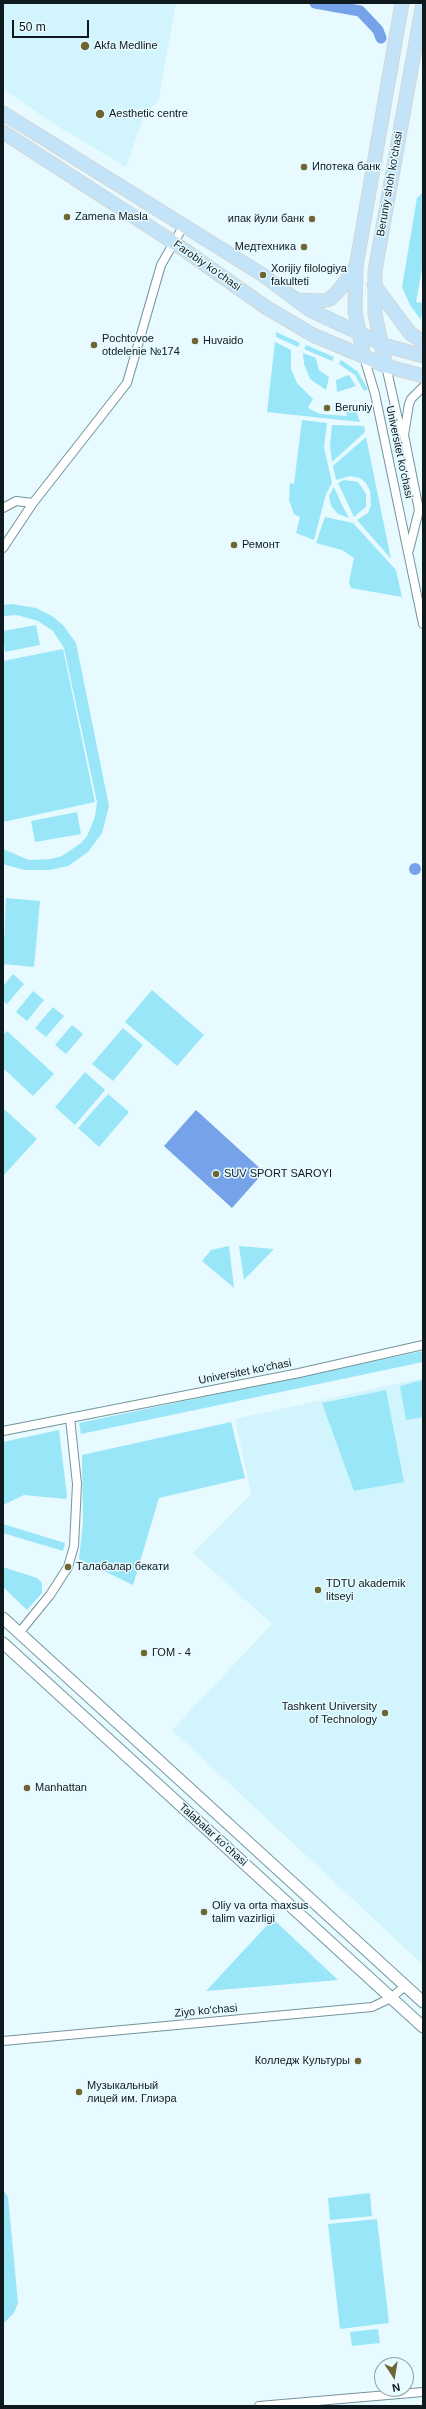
<!DOCTYPE html>
<meta charset="utf-8">
<style>
body{margin:0}
#map{position:relative;width:426px;height:2409px;overflow:hidden;background:#e6faff;font-family:Helvetica,sans-serif}
canvas{display:block}
.frame{position:absolute;inset:0;border:4px solid #0e1a1d;pointer-events:none}
.north{position:absolute;left:374px;top:2357px;width:40px;height:40px;box-sizing:border-box;background:#e6faff;border:1px solid #90a0a5;border-radius:50%;rotate:168deg;font-size:11px;font-weight:700;line-height:16px;text-align:center;color:#0e1a1d}
.north::after{content:'';display:block;margin:auto;width:14px;height:18px;background:#6d6532;clip-path:polygon(50% 0,100% 100%,50% 72%,0 100%)}
.scale{position:absolute;left:12px;top:20px;width:77px;height:18px;box-sizing:border-box;border:2px solid #0e1a1d;border-top:0;padding-left:5px;font-size:12px;line-height:14px;white-space:nowrap;color:#0e1a1d;-webkit-text-stroke:3px #e6faff;paint-order:stroke}
</style>
<div id="map">
<canvas width="426" height="2409"></canvas>
<div class="frame"></div>
<div class="north">N</div>
<div class="scale">50 m</div>
</div>
<script>
const c = document.querySelector('canvas').getContext('2d');
c.lineJoin = 'round';
function fill(path, color) { c.fillStyle = color; c.fill(path, 'evenodd'); }
const poly = rows => new Path2D(rows.map(r => 'M' + r).join(''));
function trace(path, color, width, dash) { c.strokeStyle = color; c.lineWidth = width; c.lineCap = dash ? 'butt' : 'round'; c.setLineDash(dash || []); c.stroke(path); }
function drawText(font, color, halo, rows, align = 'center') {
  c.font = font + ' Helvetica,sans-serif'; c.lineWidth = 3; c.setLineDash([]); c.textBaseline = 'middle'; c.strokeStyle = halo; c.fillStyle = color; for (const [text, x, y, turn = 0] of rows) {
    c.save(); c.translate(x, y); c.rotate((+turn || 0) * Math.PI / 180); c.textAlign = isNaN(turn) ? turn : align; if (halo) c.strokeText(text, 0, 0); c.fillText(text, 0, 0); c.restore();
  }
}
fill(poly([
 [3,3,176,3,158,102,145,113,126,167,57,126,3,89],
 [423,1378,423,1965,172,1730,272,1624,193,1553,251,1494,235,1419]
]), '#d2f5fd');
fill(poly([
 [423,192,423,264,416,302,423,303,421,320,410,305,402,287,417,198],
 [276,332,300,343,298,347,276,337],
 [275,342,291,350,291,369,297,383,313,399,308,408,320,414,347,416,345,408,354,405,360,422,267,412],
 [306,345,334,357,332,361,304,349],
 [303,353,316,358,319,370,329,377,326,390,310,379,304,364],
 [341,360,357,371,368,389,364,391,355,375,339,364],
 [349,375,356,386,337,392,336,380],
 [302,420,327,423,324,447,332,483,326,494,314,540,296,533,300,517,294,514,289,500,290,483,294,484],
 [332,425,364,426,365,432,332,462,330,445],
 [366,437,391,559,357,520,368,513,371,505,370,491,366,483,360,478,350,476,336,480,333,466],
 [344,480,358,482,366,494,366,507,354,517,338,483],
 [334,487,341,503,349,518,338,514,331,506,329,496],
 [325,517,353,523,396,570,402,597,351,588,349,582,354,558,342,550,316,543],
 [12,604,36,608,52,616,63,625,76,643,109,806,102,833,88,852,68,866,49,870,24,870,3,864,3,849,29,860,51,859,62,856,81,843,87,836,95,817,97,802,64,648,53,631,38,621,17,615,3,616,3,605],
 [36,625,40,645,5,652,3,631],
 [63,649,95,802,3,822,3,661],
 [77,812,81,834,35,842,31,821],
 [6,898,40,901,34,967,3,964],
 [13,974,24,984,7,1004,3,1001,3,986],
 [152,990,204,1035,177,1066,125,1022],
 [33,991,44,1000,27,1021,16,1012],
 [53,1007,64,1016,46,1037,35,1028],
 [72,1025,83,1034,66,1054,55,1045],
 [123,1028,143,1045,113,1081,92,1064],
 [7,1031,54,1074,33,1096,3,1068,3,1035],
 [85,1072,105,1090,75,1125,55,1107],
 [108,1094,129,1112,99,1147,78,1128],
 [3,1108,37,1139,3,1176],
 [229,1246,234,1288,202,1261,211,1250],
 [239,1246,274,1249,244,1280],
 [423,1351,423,1362,81,1434,79,1423],
 [423,1380,423,1417,406,1420,400,1386],
 [386,1390,404,1482,354,1491,322,1403],
 [231,1422,245,1478,159,1498,133,1585,79,1559,83,1522,82,1455],
 [59,1430,67,1496,66,1499,24,1495,3,1505,3,1442],
 [3,1524,65,1543,63,1551,3,1533],
 [3,1567,37,1578,42,1583,42,1593,27,1610,3,1587],
 [273,1919,338,1980,206,1991],
 [3,2190,8,2197,18,2303,14,2313,3,2324],
 [370,2193,372,2216,330,2220,328,2198],
 [377,2219,389,2323,340,2329,328,2224],
 [378,2329,380,2343,352,2346,350,2332]
]), '#99e6f8');
fill(poly([
 '409 869a6 6 0 1 1 12 0a6 6 0 1 1-12 0Z',
 [196,1110,264,1172,232,1208,164,1146]
]), '#75a2e9');
trace(poly([
 [315,3,360,11,378,30,381,38]
]), '#75a2e9', 11);
const street = poly([
 [364,357,375,394,423,624],
 [386,366,399,424,404,435,419,510,409,550],
 [404,435,409,404,411,399,423,387],
 [3,508,16,501,33,503],
 [3,548,33,503,127,383,161,265,184,225],
 [3,1431,299,1373,423,1345],
 [19,1633,50,1595,68,1567,74,1546,77,1484,70,1418],
 [3,2041,372,2007,391,1998,405,1986],
 [259,2406,423,2392]
]);
const secondary = poly([
 [3,1618,423,2002],
 [3,1643,423,2027]
]);
const primary = poly([
 [3,113,263,275,310,310,387,346,423,356],
 [3,132,173,242,267,308,313,335,386,366,423,376],
 [374,285,410,333,423,342],
 [297,300,322,301,330,299,340,289,356,267],
 [364,357,355,311,356,267,402,3],
 [386,366,375,314,375,271,423,3]
]);
trace(street, '#75949c', 10);
trace(secondary, '#75949c', 13);
trace(primary, '#d4d6d6', 15);
trace(street, '#fff', 8);
trace(secondary, '#fff', 11);
trace(primary, '#c2e3f8', 13);
for (const [x, y, r, color] of [
 [85,46,5,"#6d6532"],
 [100,114,5,"#6d6532"],
 [304,167,4,"#6d6532"],
 [67,217,4,"#6d6532"],
 [312,219,4,"#6d6532"],
 [304,247,4,"#6d6532"],
 [263,275,4,"#6d6532"],
 [195,341,4,"#6d6532"],
 [94,345,4,"#6d6532"],
 [327,408,4,"#6d6532"],
 [234,545,4,"#6d6532"],
 [216,1174,4,"#6d6532"],
 [68,1567,4,"#6d6532"],
 [318,1590,4,"#6d6532"],
 [144,1653,4,"#6d6532"],
 [385,1713,4,"#6d6532"],
 [27,1788,4,"#6d6532"],
 [204,1912,4,"#6d6532"],
 [358,2061,4,"#6d6532"],
 [79,2092,4,"#6d6532"]
]) { const dot = new Path2D(); dot.arc(x, y, r, 0, 2 * Math.PI); c.fillStyle = color; c.fill(dot); trace(dot, '#e6faff', 1.5); }
drawText('11px', '#0e1a1d', '#e6faff', [
 ["Akfa Medline",94,46],
 ["Aesthetic centre",109,114],
 ["Ипотека банк",312,167],
 ["Zamena Masla",75,217],
 ["ипак йули банк",304,219,"right"],
 ["Медтехника",296,247,"right"],
 ["Xorijiy filologiya",271,269],
 ["fakulteti",271,282],
 ["Pochtovoe",102,339],
 ["otdelenie №174",102,352],
 ["Huvaido",203,341],
 ["Beruniy",335,408],
 ["Ремонт",242,545],
 ["SUV SPORT SAROYI",224,1174],
 ["Талабалар бекати",76,1567],
 ["TDTU akademik",326,1584],
 ["litseyi",326,1597],
 ["ГОМ - 4",152,1653],
 ["Tashkent University",377,1707,"right"],
 ["of Technology",377,1720,"right"],
 ["Manhattan",35,1788],
 ["Oliy va orta maxsus",212,1906],
 ["talim vazirligi",212,1919],
 ["Колледж Культуры",350,2061,"right"],
 ["Музыкальный",87,2086],
 ["лицей им. Глиэра",87,2099]
], 'left');
drawText('11px', '#0e1a1d', '#e6faff', [
 ["Beruniy shoh ko'chasi",390,184,-80],
 ["Farobiy ko'chasi",207,266,35],
 ["Universitet ko'chasi",399,452,78],
 ["Universitet ko'chasi",245,1372,-11],
 ["Talabalar ko'chasi",213,1835,42],
 ["Ziyo ko'chasi",206,2011,-5]
]);
</script>
